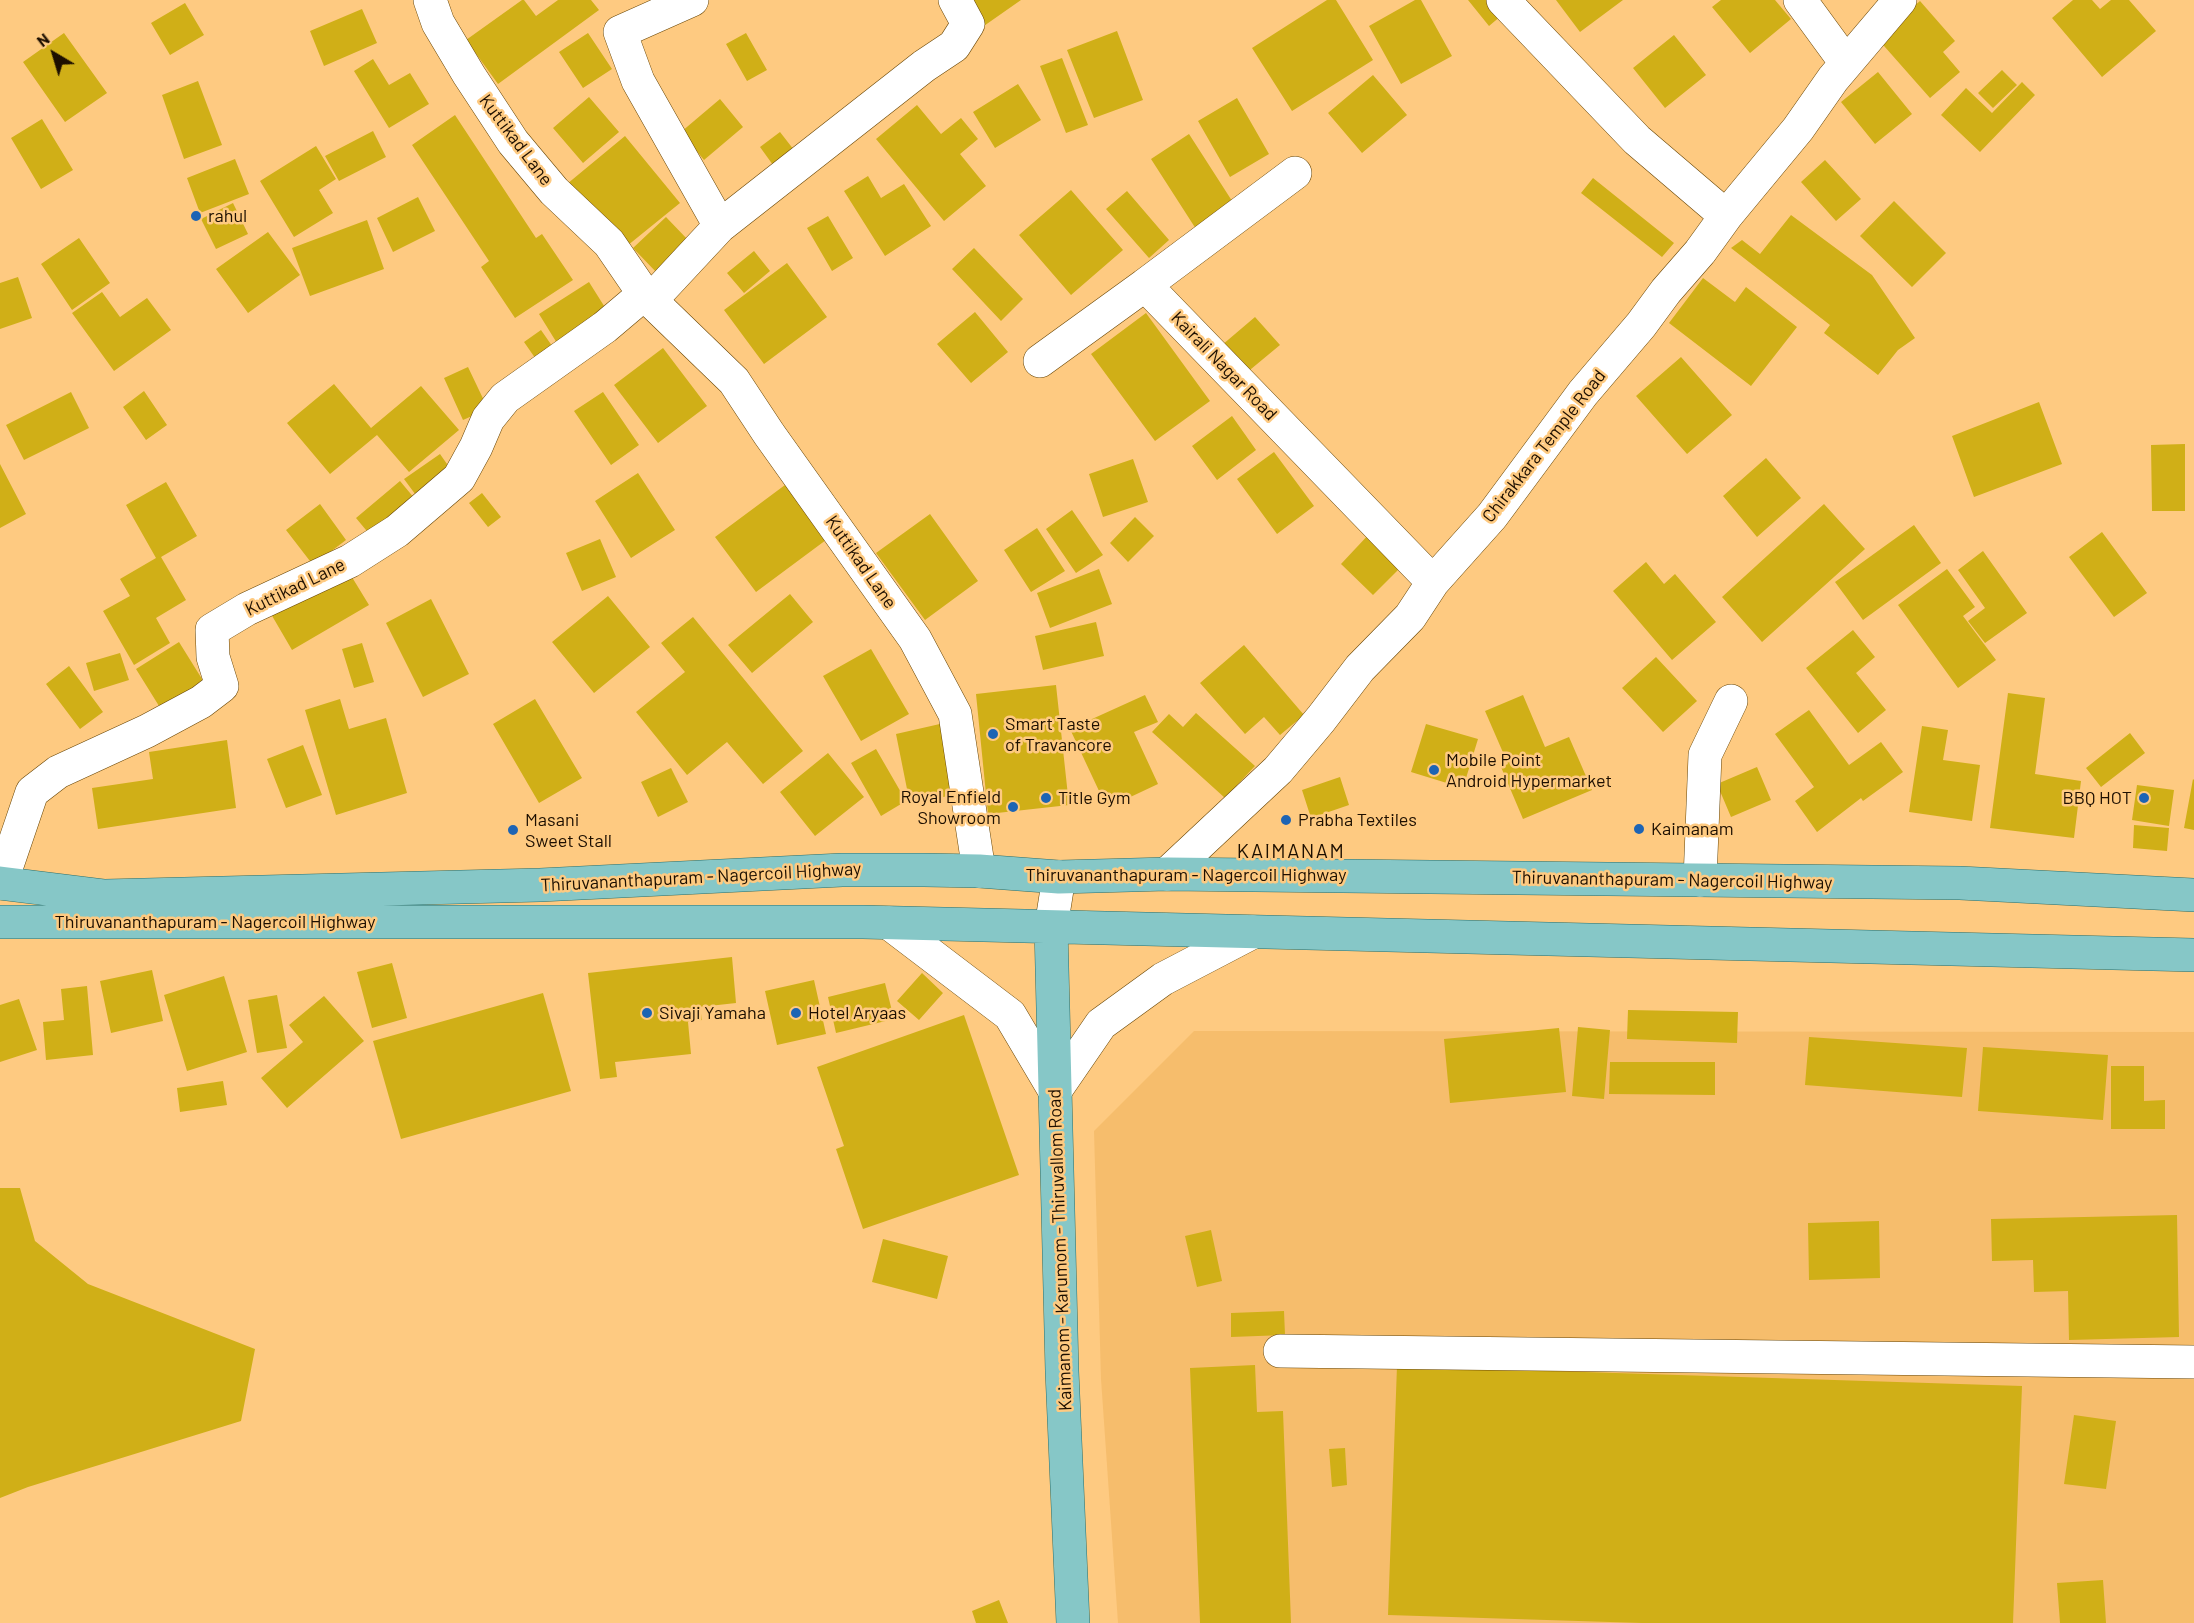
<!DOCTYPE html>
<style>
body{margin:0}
#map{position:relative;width:2194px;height:1623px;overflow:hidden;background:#feca81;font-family:Barlow,sans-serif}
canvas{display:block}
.north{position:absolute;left:24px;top:24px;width:60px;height:60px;-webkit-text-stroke:4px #feca81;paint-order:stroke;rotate:322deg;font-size:16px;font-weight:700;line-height:24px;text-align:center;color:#1d0f00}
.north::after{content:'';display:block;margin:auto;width:21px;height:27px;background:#1d0f00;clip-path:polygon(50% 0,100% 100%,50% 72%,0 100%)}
</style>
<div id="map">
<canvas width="2194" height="1623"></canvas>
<div class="north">N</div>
</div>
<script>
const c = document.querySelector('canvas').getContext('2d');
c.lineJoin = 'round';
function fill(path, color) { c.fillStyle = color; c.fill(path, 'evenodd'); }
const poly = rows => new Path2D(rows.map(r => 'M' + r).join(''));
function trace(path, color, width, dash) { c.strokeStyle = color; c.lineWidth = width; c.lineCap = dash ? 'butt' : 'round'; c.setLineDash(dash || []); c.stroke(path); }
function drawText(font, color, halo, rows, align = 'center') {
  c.font = font + ' Barlow,sans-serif'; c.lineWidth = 5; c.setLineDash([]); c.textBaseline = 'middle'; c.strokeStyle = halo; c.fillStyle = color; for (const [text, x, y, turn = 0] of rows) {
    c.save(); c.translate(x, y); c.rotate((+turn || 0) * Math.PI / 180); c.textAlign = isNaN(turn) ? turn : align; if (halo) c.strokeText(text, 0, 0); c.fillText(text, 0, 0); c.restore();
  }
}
fill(poly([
 [1194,1031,2194,1032,2194,1623,1118,1623,1101,1379,1094,1131]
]), '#f6bd6c');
fill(poly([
 [522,0,524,0,536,16,558,0,591,0,599,10,498,84,466,40],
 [962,0,1021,0,981,28],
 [1327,0,1336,0,1373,60,1292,111,1252,48],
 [1415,0,1421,0,1452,56,1401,84,1369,26],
 [1468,0,1520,0,1489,26],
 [1556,0,1623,0,1580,32],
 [1721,0,1775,0,1791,19,1750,53,1712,7],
 [2073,0,2092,0,2100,9,2111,0,2129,0,2156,31,2102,77,2052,18],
 [1920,1,1955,41,1943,52,1960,72,1930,98,1877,38],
 [185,3,204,35,170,55,151,23],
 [362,9,377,43,324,66,310,31],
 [1117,31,1143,100,1094,118,1067,50],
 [64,33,107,93,65,122,23,62],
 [588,33,612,69,583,88,559,52],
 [746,33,767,70,747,81,726,44],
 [1674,35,1706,75,1665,108,1633,68],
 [1062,58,1088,125,1066,133,1040,66],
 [373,59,389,85,410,73,429,104,389,128,354,71],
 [2002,70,2017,85,1993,108,1978,93],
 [1878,72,1912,114,1875,144,1841,102],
 [1373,75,1407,115,1362,153,1328,113],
 [198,81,222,145,184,159,162,95],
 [2022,82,2035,95,1980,152,1941,115,1966,88,1992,113],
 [1018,84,1041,120,995,148,973,112],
 [589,97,619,132,583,163,553,128],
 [1237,98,1269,154,1230,177,1198,121],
 [720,99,743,127,704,160,681,132],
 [917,105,941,134,961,118,978,139,960,154,986,186,944,221,876,139],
 [455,115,536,238,542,234,573,280,515,318,481,267,489,261,412,145],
 [42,119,73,170,41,189,11,138],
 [373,131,386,157,339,181,325,156],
 [780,132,794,150,773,165,760,147],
 [1189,134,1234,204,1196,229,1151,159],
 [625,136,680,203,622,250,567,184],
 [316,146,336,179,319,190,333,213,294,237,260,181],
 [235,159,249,194,200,213,187,178],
 [1825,160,1861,199,1836,221,1801,182],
 [868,176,881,198,904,184,931,226,885,256,844,191],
 [1593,178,1674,243,1662,257,1581,193],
 [1071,190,1123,250,1071,295,1019,235],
 [1127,191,1169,240,1149,258,1106,209],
 [418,197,435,231,393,252,377,218],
 [1894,201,1946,253,1912,287,1860,236],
 [233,203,248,234,216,249,201,219],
 [1791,215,1872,275,1915,338,1898,350,1878,375,1824,333,1830,325,1731,248,1742,240,1760,254],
 [828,216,853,258,832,271,807,228],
 [666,217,689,241,657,273,633,248],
 [367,220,384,269,310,296,292,248],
 [268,232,300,275,248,313,216,269],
 [79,238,110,283,72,310,41,264],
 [974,248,1023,299,1001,321,952,269],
 [754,251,770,271,744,293,727,273],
 [787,263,827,317,764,364,724,310],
 [18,277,32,318,0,329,0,283],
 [1703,278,1735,302,1746,287,1797,327,1751,386,1669,323],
 [589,282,611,317,560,348,539,314],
 [102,292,120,317,147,298,171,330,114,371,72,313],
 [975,312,1008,352,971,383,937,344],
 [1146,313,1210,401,1155,441,1091,354],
 [1255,317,1280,345,1239,379,1215,351],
 [541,330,557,353,540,365,524,342],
 [663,348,707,406,658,443,614,385],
 [1681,357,1732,415,1687,454,1636,396],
 [468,367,488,409,463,420,444,378],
 [334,384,371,428,421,386,459,430,409,472,377,435,330,474,287,423],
 [144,391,167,425,146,440,123,407],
 [71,392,89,428,24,460,6,425],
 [603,392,639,445,611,465,574,411],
 [2039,402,2062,464,1974,497,1952,436],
 [1232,416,1256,450,1217,480,1192,446],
 [2185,444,2185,511,2152,511,2151,445],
 [1274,452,1314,506,1277,534,1237,479],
 [440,454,456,477,421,502,404,479],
 [1766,458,1801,498,1757,537,1723,496],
 [1133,459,1148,502,1103,517,1089,474],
 [0,464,26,514,0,528],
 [638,473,675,530,631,558,595,501],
 [400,481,415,499,371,536,356,518],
 [166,482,197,536,161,557,186,600,156,618,170,643,134,665,103,611,130,596,120,579,156,558,126,505],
 [785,485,826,540,756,592,715,537],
 [482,493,501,517,488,527,469,503],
 [320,504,346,540,313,565,286,530],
 [1824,504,1865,549,1762,642,1722,597],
 [1072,510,1103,555,1076,573,1046,529],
 [930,514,978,581,925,620,876,553],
 [1135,517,1154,536,1128,562,1110,543],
 [1914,525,1941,563,1863,620,1835,582],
 [1037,528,1065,571,1031,592,1004,550],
 [1371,532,1404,564,1373,595,1341,564],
 [2102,532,2147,593,2114,617,2069,557],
 [600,539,616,577,582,591,566,553],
 [1983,551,2027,613,1985,643,1968,621,1985,608,1958,570],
 [1646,562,1664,584,1675,574,1716,622,1672,660,1613,591],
 [347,569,369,605,292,650,271,614],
 [1099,569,1112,604,1050,628,1037,593],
 [1947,569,1975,607,1963,616,1996,660,1958,688,1898,605],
 [790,594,813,622,752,673,728,645],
 [608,596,650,647,594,693,552,642],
 [431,599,469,674,423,697,386,623],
 [693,617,803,751,763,784,727,742,687,775,636,712,685,672,661,643],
 [1096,622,1104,656,1043,670,1035,636],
 [1853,630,1875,657,1856,673,1886,710,1858,733,1806,668],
 [179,642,207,687,164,714,136,669],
 [362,643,374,682,354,688,342,649],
 [1244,645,1304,715,1280,735,1264,717,1245,734,1200,683],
 [871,649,909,714,861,741,823,676],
 [120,653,129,680,94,691,86,663],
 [1656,657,1697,701,1663,732,1622,688],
 [69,666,103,712,80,729,46,684],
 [1056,685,1069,805,988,814,976,694],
 [2008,693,2045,698,2035,774,2081,781,2074,838,1990,828],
 [1145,695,1158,722,1134,732,1158,784,1107,808,1070,729],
 [1523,695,1545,747,1569,737,1592,790,1523,819,1501,767,1508,764,1485,711],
 [340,699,349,729,386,718,407,793,336,815,305,710],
 [535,699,582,778,539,803,493,724],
 [1809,710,1849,765,1881,742,1903,772,1863,801,1861,798,1817,832,1795,801,1814,787,1775,734],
 [1196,713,1255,766,1225,798,1152,732,1169,714,1183,727],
 [953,721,967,792,910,804,896,734],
 [1426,724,1478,739,1463,788,1411,772],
 [1922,726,1948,730,1943,760,1980,765,1972,821,1909,812],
 [2130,733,2145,753,2101,787,2086,768],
 [227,740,236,808,98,829,92,788,153,779,149,752],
 [303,745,322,795,286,808,267,759],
 [876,749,906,801,881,816,851,763],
 [828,753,864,797,815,836,780,792],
 [1757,767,1771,800,1731,817,1717,784],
 [671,768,688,802,658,817,641,782],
 [1340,777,1349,805,1311,818,1302,790],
 [2193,779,2194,780,2194,830,2184,828],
 [2137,785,2174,790,2169,826,2132,820],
 [2134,825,2169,828,2167,851,2133,848],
 [732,957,736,1003,700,1007,702,1020,688,1022,691,1054,615,1062,617,1077,600,1079,588,973],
 [392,963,407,1018,372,1028,357,972],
 [152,970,163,1021,111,1033,100,981],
 [922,973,943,993,919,1020,897,1001],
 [224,976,247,1052,187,1071,164,995],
 [814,980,826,1034,777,1045,765,991],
 [885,983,894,1019,836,1033,828,997],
 [87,986,93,1055,46,1060,43,1022,64,1020,61,989],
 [543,993,571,1091,401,1139,373,1041],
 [277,995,287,1048,257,1053,248,1000],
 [324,996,364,1041,287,1108,261,1078,303,1042,289,1025],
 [19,999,37,1050,0,1062,0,1005],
 [1628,1010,1738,1012,1737,1043,1627,1039],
 [964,1015,1019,1175,863,1229,836,1149,844,1146,817,1067],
 [1578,1027,1610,1030,1604,1099,1572,1096],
 [1559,1028,1566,1092,1450,1103,1444,1039],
 [1809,1037,1967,1048,1962,1097,1805,1085],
 [1983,1047,2108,1055,2103,1120,1978,1111],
 [1610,1062,1715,1062,1715,1095,1609,1094],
 [2111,1066,2144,1066,2144,1101,2165,1100,2165,1129,2111,1129],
 [223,1081,227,1105,180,1112,177,1088],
 [0,1188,20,1188,35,1241,88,1284,255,1349,241,1421,28,1487,0,1498],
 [2177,1215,2179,1337,2069,1340,2068,1291,2034,1292,2033,1260,1992,1261,1991,1219],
 [1879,1221,1880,1278,1809,1280,1808,1223],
 [1211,1230,1222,1281,1197,1287,1185,1236],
 [883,1239,948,1256,937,1299,872,1282],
 [1284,1311,1285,1335,1231,1337,1231,1313],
 [1255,1365,1257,1412,1283,1411,1291,1623,1200,1623,1190,1368],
 [1397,1366,2022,1386,2013,1623,1642,1623,1388,1615],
 [2074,1415,2116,1421,2106,1489,2064,1484],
 [1345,1448,1347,1485,1332,1487,1329,1449],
 [2103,1580,2106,1623,2060,1623,2057,1583],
 [999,1600,1008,1623,976,1623,972,1611]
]), '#d0af17');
const minor = poly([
 [430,0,438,23,469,75,513,142,554,191,609,243,644,294,734,381,769,434,915,639,955,714,979,871],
 [1503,0,1637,140,1726,216],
 [1800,0,1846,63],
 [1295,173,1145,285,1433,582],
 [720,226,924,66,954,46,968,24,955,0],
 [651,300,720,226,638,81,620,32,692,0],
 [1040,361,1145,285],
 [1167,874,1278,770,1321,719,1360,668,1410,617,1433,582,1492,516,1583,393,1641,325,1666,291,1700,252,1726,216,1798,129,1833,79,1900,0],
 [1700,880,1705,755,1731,701],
 [1,883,32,792,58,772,147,731,201,702,222,686,213,657,212,630,247,609,350,561,397,531,459,478,476,447,488,419,505,398,605,327,644,294],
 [889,923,1010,1015,1055,1091,1101,1024,1163,979,1253,932],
 [1051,927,1059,877],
 [1280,1351,2194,1362]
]);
const major = poly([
 [0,883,105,896,540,885,842,870,924,870,979,871,1059,877,1167,874,1960,883,2194,895],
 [0,922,863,922,2194,955],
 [1051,927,1062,1371,1073,1623]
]);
trace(minor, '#684504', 34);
trace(major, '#2d6f69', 34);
trace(minor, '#fff', 33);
trace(major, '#86c7c7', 33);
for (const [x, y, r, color] of [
 [196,216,6,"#1d64b4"],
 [993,734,6,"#1d64b4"],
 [1434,770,6,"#1d64b4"],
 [1046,798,6,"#1d64b4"],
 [2144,798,6,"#1d64b4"],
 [1013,807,6,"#1d64b4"],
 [1286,820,6,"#1d64b4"],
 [1639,829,6,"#1d64b4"],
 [513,830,6,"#1d64b4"],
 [647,1013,6,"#1d64b4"],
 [796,1013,6,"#1d64b4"]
]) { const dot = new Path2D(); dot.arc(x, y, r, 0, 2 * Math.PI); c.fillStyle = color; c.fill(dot); trace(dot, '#feca81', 2); }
drawText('18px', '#1d0f00', '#feca81', [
 ["Kuttikad Lane",516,140,53],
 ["Kairali Nagar Road",1224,366,46],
 ["Chirakkara Temple Road",1544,446,-52],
 ["Kuttikad Lane",861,562,55],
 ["Kuttikad Lane",295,587,-26],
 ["Thiruvananthapuram - Nagercoil Highway",1186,875],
 ["Thiruvananthapuram - Nagercoil Highway",701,877,-3],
 ["Thiruvananthapuram - Nagercoil Highway",1672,880,1],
 ["Thiruvananthapuram - Nagercoil Highway",215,922],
 ["Kaimanom - Karumom - Thiruvallom Road",1060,1250,-92]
]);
drawText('18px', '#1d0f00', '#feca81', [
 ["rahul",208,216],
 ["Smart Taste",1005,724],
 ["of Travancore",1005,745],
 ["Mobile Point",1446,760],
 ["Android Hypermarket",1446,781],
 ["Royal Enfield",1001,797,"right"],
 ["Showroom",1001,818,"right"],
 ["Title Gym",1058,798],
 ["BBQ HOT",2132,798,"right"],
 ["Masani",525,820],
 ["Sweet Stall",525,841],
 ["Prabha Textiles",1298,820],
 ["Kaimanam",1651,829],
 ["Sivaji Yamaha",659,1013],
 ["Hotel Aryaas",808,1013]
], 'left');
c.letterSpacing = '1.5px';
drawText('20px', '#1d0f00', '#feca81', [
 ["KAIMANAM",1291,851]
]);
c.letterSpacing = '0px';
</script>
